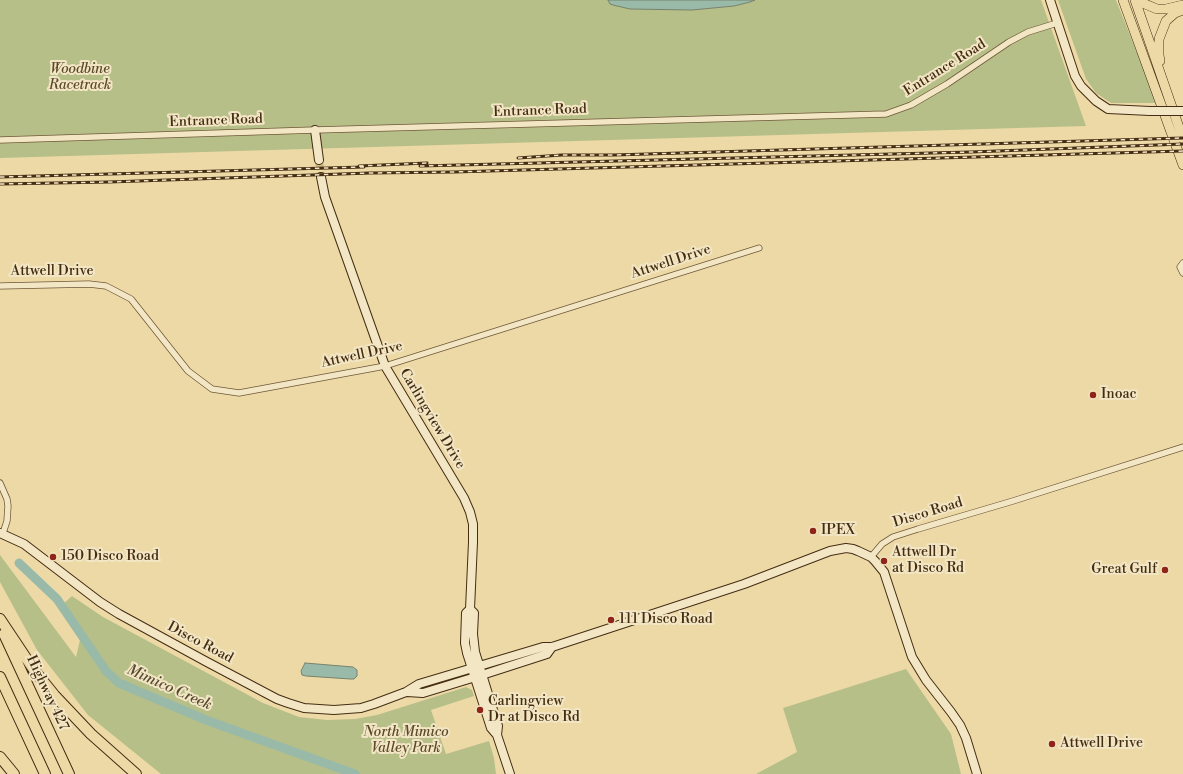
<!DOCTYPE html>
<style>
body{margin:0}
canvas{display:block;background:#edd9a6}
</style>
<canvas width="1183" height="774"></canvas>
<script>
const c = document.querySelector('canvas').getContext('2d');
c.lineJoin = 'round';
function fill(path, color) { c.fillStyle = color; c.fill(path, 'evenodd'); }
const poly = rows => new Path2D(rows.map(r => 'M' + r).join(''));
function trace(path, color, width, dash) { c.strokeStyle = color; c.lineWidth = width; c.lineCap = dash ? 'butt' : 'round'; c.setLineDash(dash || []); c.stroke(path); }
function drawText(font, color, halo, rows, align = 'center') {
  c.font = font + ' "Libre Bodoni",serif'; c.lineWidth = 4; c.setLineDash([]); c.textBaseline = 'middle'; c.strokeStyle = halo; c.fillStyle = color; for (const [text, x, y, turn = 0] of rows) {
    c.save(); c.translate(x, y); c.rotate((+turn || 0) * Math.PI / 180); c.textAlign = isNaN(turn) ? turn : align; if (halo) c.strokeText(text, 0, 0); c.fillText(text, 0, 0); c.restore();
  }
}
fill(poly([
 [0,0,1041,0,1086,126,0,158],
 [1058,0,1116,0,1157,103,1111,103,1096,93,1086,79],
 [0,555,76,657,80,640,77,624,63,604,72,596,103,617,263,703,299,717,327,720,355,719,377,715,466,687,472,690,474,696,431,710,446,754,489,741,494,758,496,774,161,774,88,715,37,650,0,582],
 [127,686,285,746,297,752,292,754],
 [906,669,951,734,961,774,756,774,797,752,783,708]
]), '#b7bf88');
const water = poly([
 [608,0,755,0,750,2,734,6,692,10,630,9,613,5,610,4,608,0],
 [305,663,353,667,357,670,357,676,354,679,350,679,306,676,302,675,301,671,305,663]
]);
fill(water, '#99baa9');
trace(water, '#77826d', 1);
trace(poly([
 [19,563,57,599,106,671,119,683,206,720,355,774]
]), '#99baa9', 9);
trace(poly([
 [319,160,321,177]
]), '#cbb789', 8, [8, 4]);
const street = poly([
 [0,140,315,130,886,114,911,105,947,84,1009,42,1028,32,1057,23],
 [1183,263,1180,267,1183,273],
 [0,286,89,284,106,286,131,299,188,371,212,389,239,393,385,366,759,248],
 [0,483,7,499,8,506,7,521,3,533],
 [871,557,882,544,893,537,918,529,1013,501,1183,447]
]);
const secondary = poly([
 [1050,0,1075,76,1081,86,1096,101,1108,109,1150,111],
 [315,130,319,160],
 [321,177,325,197,385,366,464,498,470,512,473,524,473,542,470,609,466,613,465,643,467,653,491,728,497,735],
 [0,533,24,544,100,602,119,614,207,662,277,699,288,703,304,708,334,710,361,708,374,704,406,692,419,684,543,647,552,647,744,584,830,551,846,548,853,549,858,551,871,557,875,561,884,572,912,657,926,680,951,712,960,725,966,738,977,774],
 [470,609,474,613,473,634,475,652,498,726,497,735,510,774],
 [407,692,423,693,482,675,547,654,552,647]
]);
const primary = poly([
 [1123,0,1183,165],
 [1135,0,1183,139],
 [1142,0,1145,4,1157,9,1166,9,1183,5],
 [1160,61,1159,55,1159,39,1166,21,1175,13,1183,10]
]);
const highway = poly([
 [0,619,34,670,55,696,91,734,136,774],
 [4,634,69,774],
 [0,677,45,774],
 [0,757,14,774]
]);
trace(street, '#6e5838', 7);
trace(secondary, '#442d13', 10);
trace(primary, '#442d13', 10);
trace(highway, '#442d13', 12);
trace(street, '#f3e6c5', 5.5);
trace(secondary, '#f3e6c5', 8);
trace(primary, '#edd9a6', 9);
trace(highway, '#edd9a6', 10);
const rail = poly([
 [518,158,562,155,614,155,1183,138],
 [359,166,427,163],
 [420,166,971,152,1183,144],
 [0,177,364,167],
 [0,184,109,182,370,173,454,172,1183,151]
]);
trace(rail, '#442d13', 3);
trace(rail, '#f3e6c5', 1.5, [4.5]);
const secondaryBridge = poly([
 [1150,111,1183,111]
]);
trace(secondaryBridge, '#442d13', 10, []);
trace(secondaryBridge, '#f3e6c5', 8);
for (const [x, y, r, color] of [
 [1093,395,4,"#8f2418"],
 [813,531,4,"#8f2418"],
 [53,557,4,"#8f2418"],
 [884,561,4,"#8f2418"],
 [1165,570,4,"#8f2418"],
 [611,620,4,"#8f2418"],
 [480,710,4,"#8f2418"],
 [1052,744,4,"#8f2418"]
]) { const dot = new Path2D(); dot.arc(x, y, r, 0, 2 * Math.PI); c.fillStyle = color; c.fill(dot); trace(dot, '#f3e6c5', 1.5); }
drawText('14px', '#442d13', '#f3e6c5', [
 ["Entrance Road",945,68,-32],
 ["Entrance Road",540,111,-2],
 ["Entrance Road",216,121,-2],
 ["Attwell Drive",671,262,-18],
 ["Attwell Drive",52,272],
 ["Attwell Drive",362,355,-12],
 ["Carlingview Drive",432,419,59],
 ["Disco Road",928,513,-17],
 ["Disco Road",200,643,28],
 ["Highway 427",47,693,65]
]);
drawText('italic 14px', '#5b4a2a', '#f3e6c5', [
 ["Woodbine",80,70],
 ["Racetrack",80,86],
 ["North Mimico",406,733],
 ["Valley Park",406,749]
]);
drawText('14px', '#442d13', '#f3e6c5', [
 ["Inoac",1101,395],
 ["IPEX",821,531],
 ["Attwell Dr",892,553],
 ["at Disco Rd",892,569],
 ["150 Disco Road",61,557],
 ["Great Gulf",1157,570,"right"],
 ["111 Disco Road",619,620],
 ["Carlingview",488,702],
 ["Dr at Disco Rd",488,718],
 ["Attwell Drive",1060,744]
], 'left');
drawText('italic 15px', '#554931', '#f3e6c5', [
 ["Mimico Creek",169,688,24]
]);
</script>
